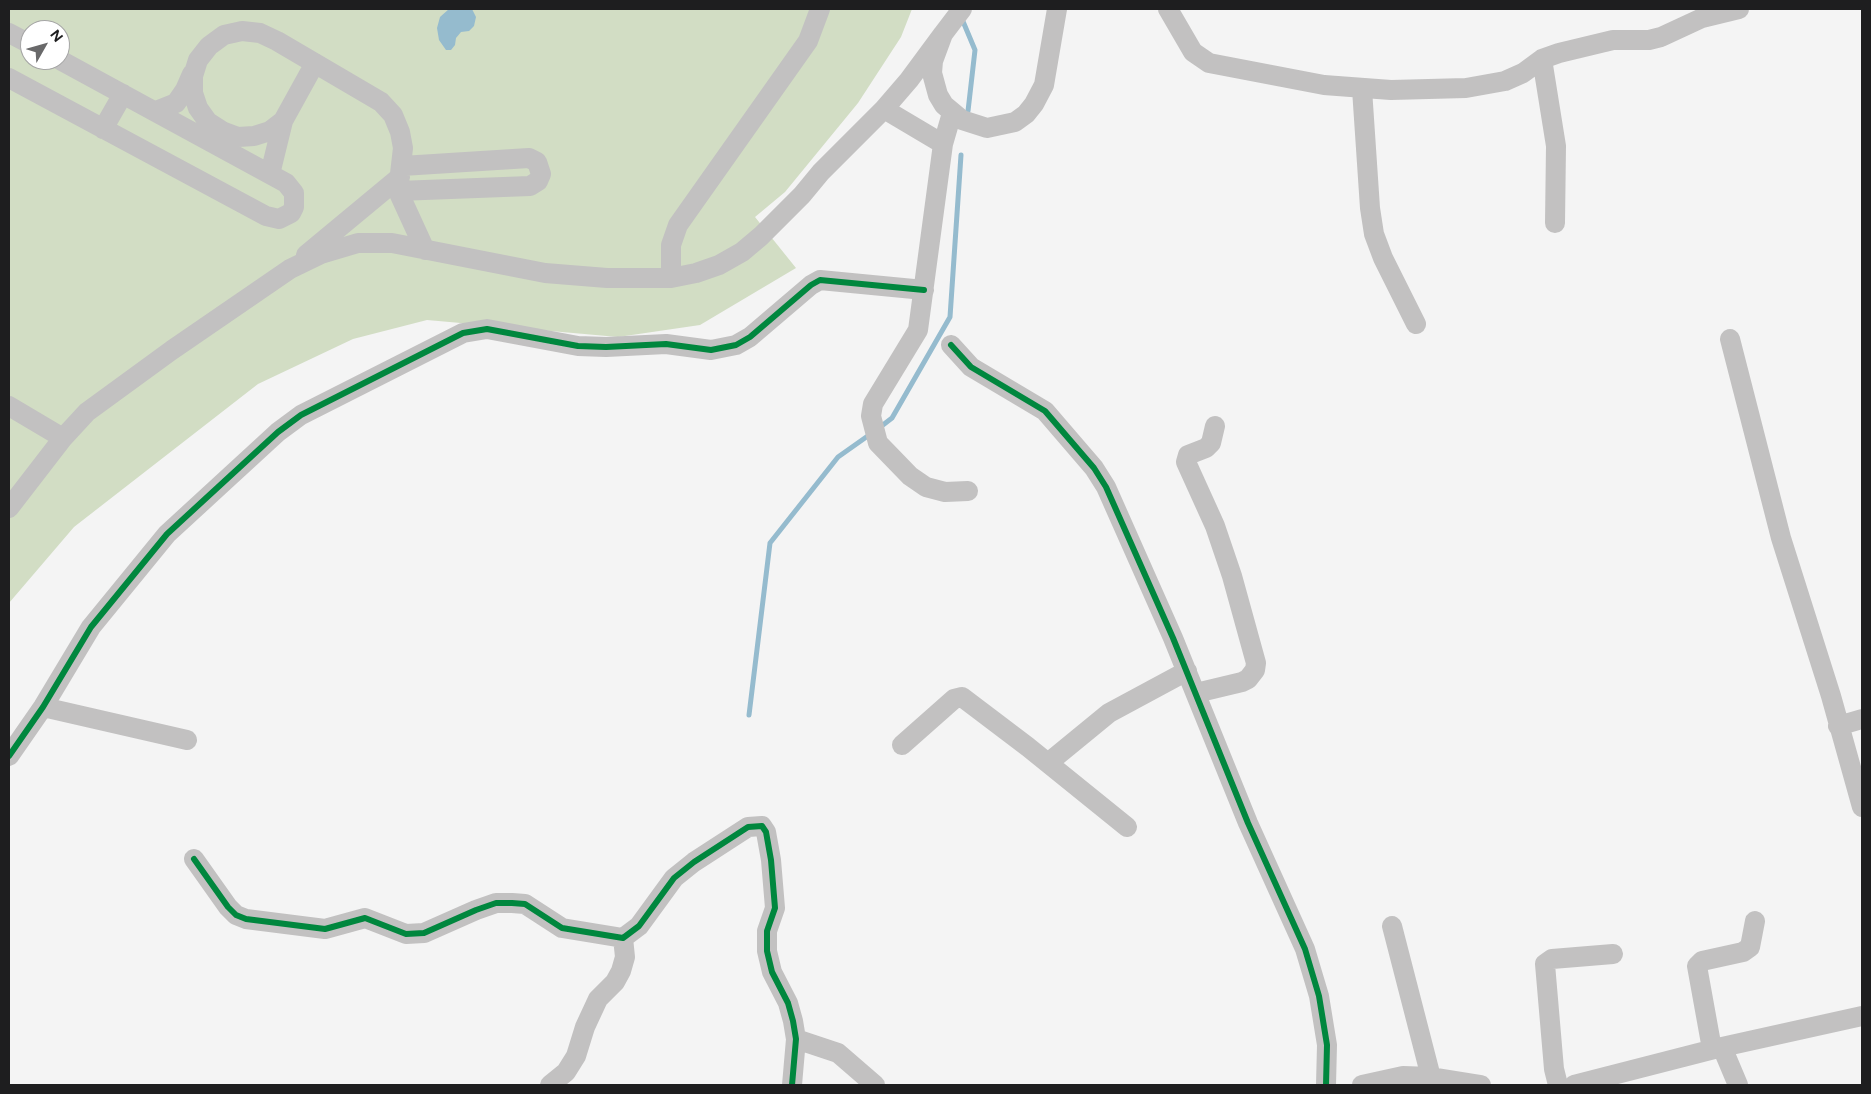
<!DOCTYPE html>
<style>
body{margin:0}
#map{position:relative;width:1871px;height:1094px;overflow:hidden;background:#f4f4f4;font-family:Figtree,sans-serif}
canvas{display:block}
.frame{position:absolute;inset:0;border:10px solid #1e1e1f;pointer-events:none}
.north{position:absolute;left:20px;top:20px;width:50px;height:50px;box-sizing:border-box;background:#fff;border:1px solid #a5a5a5;border-radius:50%;rotate:52deg;font-size:14px;font-weight:700;line-height:20px;text-align:center;color:#1e1e1f}
.north::after{content:'';display:block;margin:auto;width:18px;height:22px;background:#69696a;clip-path:polygon(50% 0,100% 100%,50% 72%,0 100%)}
</style>
<div id="map">
<canvas width="1871" height="1094"></canvas>
<div class="frame"></div>
<div class="north">N</div>
</div>
<script>
const c = document.querySelector('canvas').getContext('2d');
c.lineJoin = 'round';
function fill(path, color) { c.fillStyle = color; c.fill(path, 'evenodd'); }
const poly = rows => new Path2D(rows.map(r => 'M' + r).join(''));
function trace(path, color, width, dash) { c.strokeStyle = color; c.lineWidth = width; c.lineCap = dash ? 'butt' : 'round'; c.setLineDash(dash || []); c.stroke(path); }
fill(poly([
 [9,9,912,9,901,37,858,103,785,192,755,217,796,268,700,325,618,337,427,320,353,339,258,384,74,527,9,603],
 [30,30,60,30,60,60,30,60]
]), '#d2ddc4');
fill(poly([
 [449,9,472,9,476,17,474,26,469,31,461,32,456,38,455,45,451,50,446,50,439,40,437,28,440,17]
]), '#95bbce');
trace(poly([
 [962,19,975,50,968,111],
 [879,428,892,418,950,317,961,155],
 [749,715,770,543,838,457,872,433]
]), '#95bbce', 5);
trace(poly([
 [962,9,943,34,933,61,932,73,938,95,944,105,962,120,987,128,1015,122,1026,114,1034,104,1044,85,1057,9],
 [1168,9,1193,52,1209,63,1324,85,1391,90,1466,88,1505,81,1523,73,1542,59,1559,53,1613,40,1649,40,1661,37,1702,18,1739,9],
 [9,33,30,44],
 [1542,59,1556,146,1555,223],
 [315,63,283,121,270,131,254,136,238,137,222,131,208,122,198,108,193,93,193,76,198,60,209,46,224,35,242,31,260,33,277,41,381,102,393,115,400,132,403,148,398,191,425,250],
 [9,78,266,216,279,219,291,213,294,207,294,193,286,183,60,60],
 [1362,89,1370,208,1374,234,1383,258,1416,324],
 [884,109,943,144],
 [156,111,176,103,185,90,192,74],
 [952,113,943,144,918,330,873,404,871,416,878,443,910,476,926,487,945,492,968,491],
 [103,129,123,94],
 [270,174,283,121],
 [398,191,530,186,538,181,541,174,537,162,529,158,402,166],
 [306,255,400,177],
 [671,278,671,245,678,225,808,41,820,9],
 [1730,339,1781,538,1831,696,1862,807],
 [951,345,971,367,1045,411,1094,468,1106,487,1173,638,1248,823,1305,949,1319,996,1327,1045,1326,1085],
 [9,406,63,438],
 [9,508,63,438,87,412,172,350,290,269,321,254,358,243,392,243,545,273,607,278,671,278,696,273,719,265,742,252,761,236,802,195,821,172,884,109,909,80,943,34],
 [1196,693,1242,682,1248,679,1255,670,1256,663,1232,576,1215,526,1186,462,1188,455,1206,448,1211,443,1215,426],
 [43,707,187,740],
 [1838,726,1862,719],
 [902,745,954,699,962,697,1028,747,1127,827],
 [9,756,43,707,91,627,167,534,278,432,301,415,463,333,487,329,578,346,606,347,666,344,711,350,736,345,750,337,811,285,820,280,924,290],
 [1048,763,1109,713,1187,671],
 [194,859,228,907,236,915,246,919,325,929,365,918,406,934,424,933,476,910,496,903,512,903,525,904,562,928,623,938,639,926,674,878,694,862,748,827,762,826,766,832,771,860,775,908,767,931,767,951,772,972,788,1003,793,1021,796,1039,792,1085],
 [1392,926,1433,1085],
 [796,1039,838,1053,875,1085],
 [1722,1047,1738,1085],
 [1712,1049,1697,966,1702,961,1743,952,1750,947,1755,921],
 [550,1085,566,1072,576,1056,585,1027,598,999,615,982,621,971,625,957,623,938],
 [1362,1085,1403,1076,1431,1077,1481,1085],
 [1558,1085,1554,1069,1545,964,1552,959,1613,954],
 [1574,1085,1722,1047,1862,1016]
]), '#c2c1c1', 20);
trace(poly([
 [951,345,971,367,1045,411,1094,468,1106,487,1173,638,1248,823,1305,949,1319,996,1327,1045,1326,1085],
 [9,756,43,707,91,627,167,534,278,432,301,415,463,333,487,329,578,346,606,347,666,344,711,350,736,345,750,337,811,285,820,280,924,290],
 [194,859,228,907,236,915,246,919,325,929,365,918,406,934,424,933,476,910,496,903,512,903,525,904,562,928,623,938,639,926,674,878,694,862,748,827,762,826,766,832,771,860,775,908,767,931,767,951,772,972,788,1003,793,1021,796,1039,792,1085]
]), '#00873e', 6);
</script>
